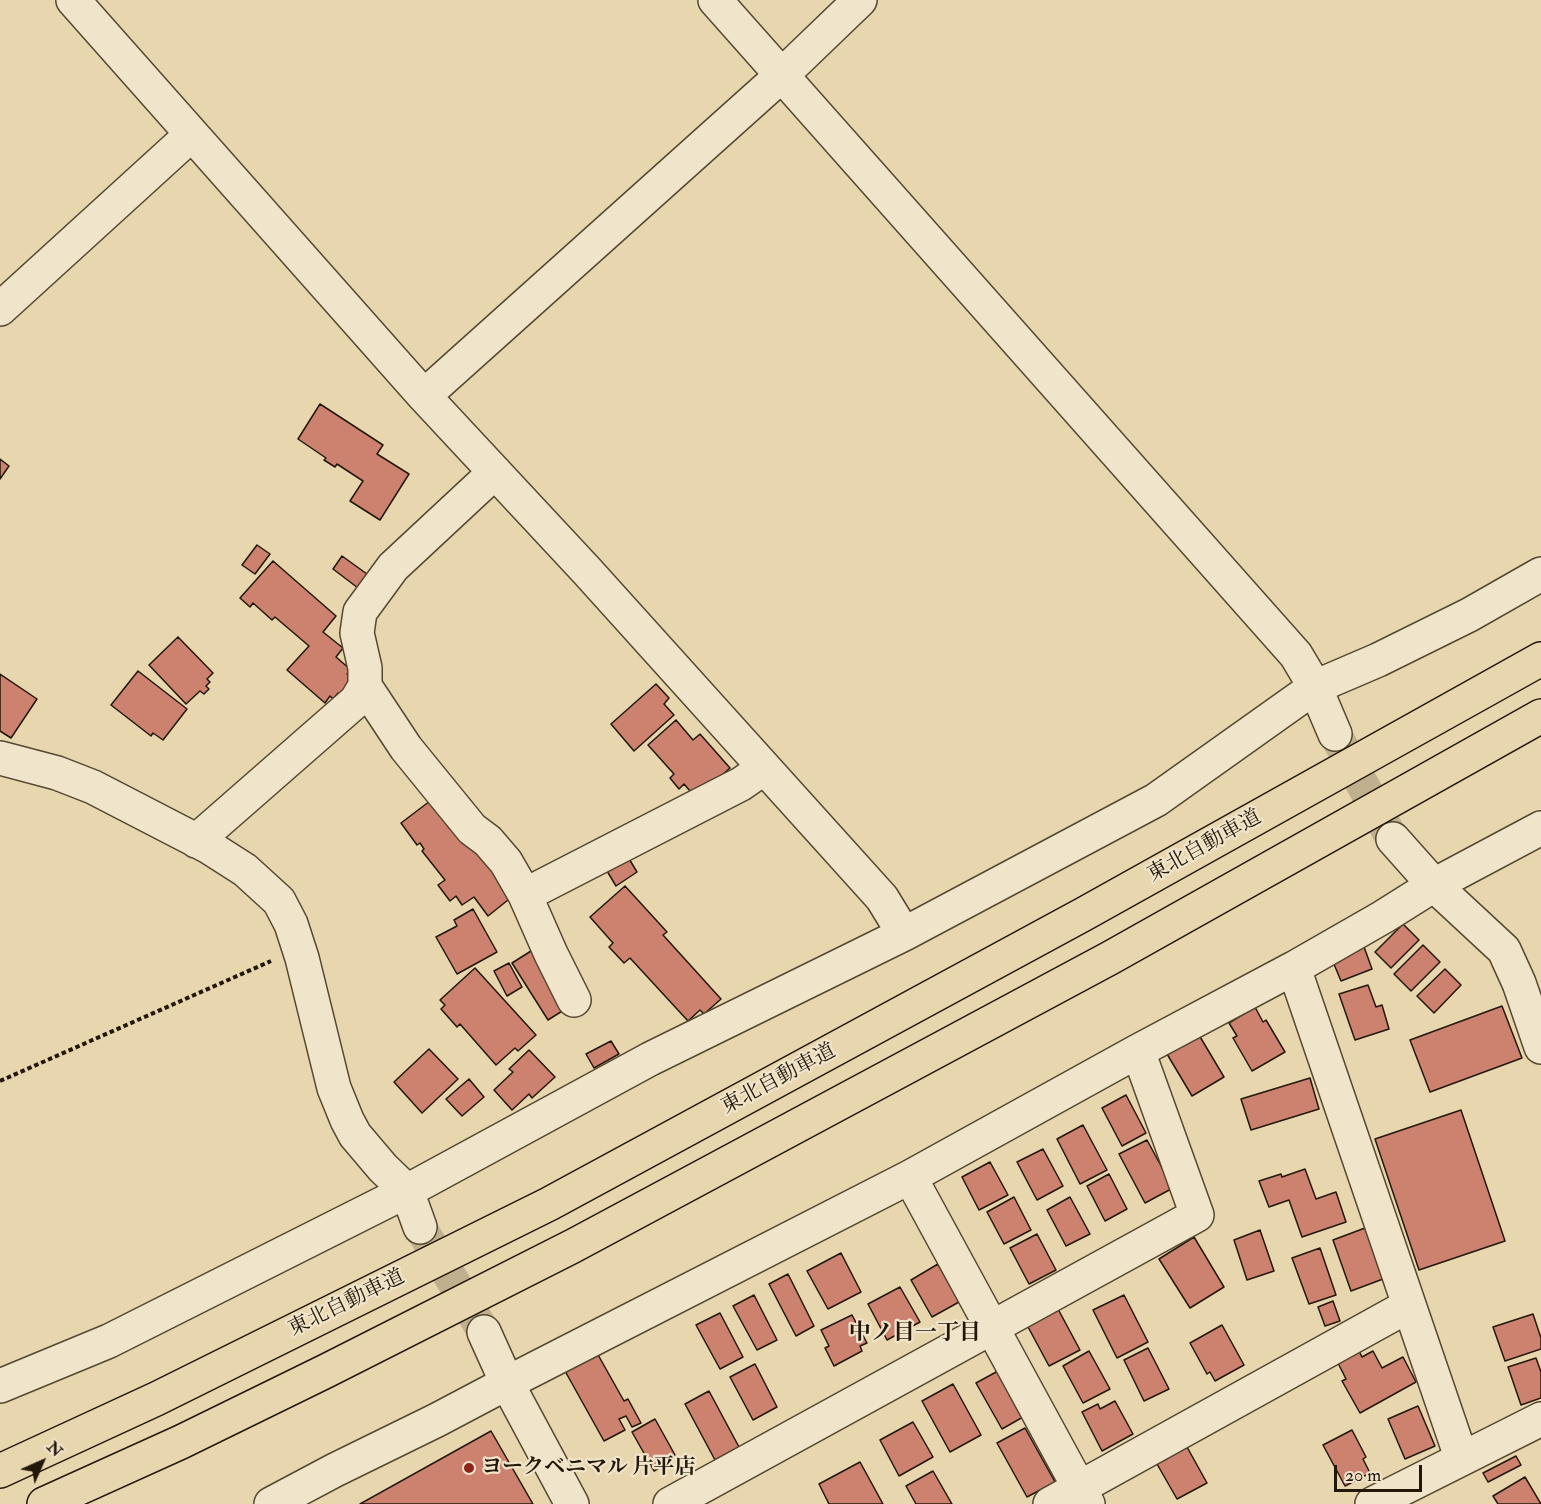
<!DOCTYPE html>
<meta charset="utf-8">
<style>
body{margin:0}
#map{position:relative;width:1541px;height:1504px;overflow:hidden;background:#e8d6af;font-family:"IM FELL Double Pica",serif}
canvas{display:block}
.north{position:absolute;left:12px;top:1432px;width:60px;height:60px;-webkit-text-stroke:4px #f0e4cb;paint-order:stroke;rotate:45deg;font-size:16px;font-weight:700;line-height:24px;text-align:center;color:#231807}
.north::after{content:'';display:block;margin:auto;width:21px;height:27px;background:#231807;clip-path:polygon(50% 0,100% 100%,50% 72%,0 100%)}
.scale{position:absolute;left:1334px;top:1465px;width:88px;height:27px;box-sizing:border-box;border:3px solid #231807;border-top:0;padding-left:8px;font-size:18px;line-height:21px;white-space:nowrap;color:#231807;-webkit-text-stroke:4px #f0e4cb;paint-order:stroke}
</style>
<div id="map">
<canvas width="1541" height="1504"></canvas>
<div class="north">N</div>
<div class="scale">20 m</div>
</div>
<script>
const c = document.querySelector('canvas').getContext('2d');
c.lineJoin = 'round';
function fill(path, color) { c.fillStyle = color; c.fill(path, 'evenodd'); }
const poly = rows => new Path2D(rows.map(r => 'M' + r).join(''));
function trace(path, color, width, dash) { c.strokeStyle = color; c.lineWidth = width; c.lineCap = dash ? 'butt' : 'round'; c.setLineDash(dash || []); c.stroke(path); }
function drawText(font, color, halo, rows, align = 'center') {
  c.font = font + ' "IM FELL Double Pica","Noto Serif JP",serif'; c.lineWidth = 4.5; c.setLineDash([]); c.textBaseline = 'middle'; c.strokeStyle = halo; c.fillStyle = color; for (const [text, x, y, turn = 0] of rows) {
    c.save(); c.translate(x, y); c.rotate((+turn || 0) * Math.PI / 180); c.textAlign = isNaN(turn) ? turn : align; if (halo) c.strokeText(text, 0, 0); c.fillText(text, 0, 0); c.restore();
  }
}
const building = poly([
 [320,404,383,445,377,454,409,474,380,520,350,501,363,481,337,464,335,467,324,460,326,458,298,439,320,404],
 [0,459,9,466,0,479,0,459],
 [257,545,270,554,255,574,242,565,257,545],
 [342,556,367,574,358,588,333,569,342,556],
 [273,561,336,616,323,632,343,648,336,657,351,670,347,674,354,681,340,696,338,693,333,699,330,696,325,703,287,670,309,646,275,617,272,620,253,603,250,607,240,598,273,561],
 [178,637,213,673,207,679,210,682,206,686,209,689,204,694,200,691,186,704,149,665,178,637],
 [138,671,187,709,163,740,153,733,151,736,111,705,138,671],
 [0,674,37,699,11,738,0,731,0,674],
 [656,684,669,698,664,704,674,715,634,751,611,724,656,684],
 [676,720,693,740,700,734,730,768,696,798,684,784,679,789,670,778,674,774,648,745,676,720],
 [430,801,450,829,458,823,513,896,488,916,474,897,462,905,456,896,450,901,438,885,445,880,422,851,424,849,420,843,417,845,401,823,430,801],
 [628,857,637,872,616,886,607,871,628,857],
 [625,886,667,932,663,935,721,999,704,1014,700,1010,688,1021,630,958,624,963,609,947,613,943,590,917,625,886],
 [473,909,497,952,457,974,436,937,457,926,454,920,473,909],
 [1403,924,1419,940,1391,968,1375,952,1403,924],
 [1363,944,1372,969,1341,981,1331,957,1363,944],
 [1423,945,1440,962,1411,991,1394,974,1423,945],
 [531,951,567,1008,548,1020,512,963,531,951],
 [509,963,522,987,507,996,494,971,509,963],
 [475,968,536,1035,518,1051,515,1048,496,1065,460,1024,457,1027,441,1009,445,1005,440,1000,475,968],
 [1445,969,1461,985,1434,1013,1417,996,1445,969],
 [1368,985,1376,1007,1382,1005,1389,1029,1355,1040,1339,994,1368,985],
 [1502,1006,1522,1058,1430,1092,1410,1040,1502,1006],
 [1255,1007,1263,1022,1266,1020,1285,1052,1252,1071,1233,1038,1237,1036,1229,1023,1255,1007],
 [1199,1035,1224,1077,1192,1096,1167,1054,1199,1035],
 [611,1041,619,1054,594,1068,586,1054,611,1041],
 [429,1049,458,1079,422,1113,394,1082,429,1049],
 [529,1050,555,1077,532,1098,529,1094,512,1110,494,1090,513,1072,509,1069,529,1050],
 [1310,1078,1319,1109,1251,1130,1241,1099,1310,1078],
 [469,1079,484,1097,462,1116,446,1099,469,1079],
 [1126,1095,1146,1133,1122,1146,1102,1108,1126,1095],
 [1461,1110,1505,1241,1419,1270,1375,1139,1461,1110],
 [1083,1125,1107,1170,1080,1184,1057,1139,1083,1125],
 [1147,1140,1173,1188,1145,1203,1119,1154,1147,1140],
 [1043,1149,1063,1186,1037,1200,1017,1162,1043,1149],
 [990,1162,1008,1195,979,1210,962,1177,990,1162],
 [1305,1169,1316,1199,1336,1192,1346,1222,1302,1237,1289,1200,1269,1207,1259,1181,1281,1174,1282,1177,1305,1169],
 [1109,1174,1127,1209,1105,1221,1087,1186,1109,1174],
 [1014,1197,1031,1230,1004,1244,987,1212,1014,1197],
 [1070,1197,1090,1234,1066,1246,1047,1210,1070,1197],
 [1365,1228,1383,1279,1351,1291,1333,1240,1365,1228],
 [1260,1230,1274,1271,1247,1280,1234,1240,1260,1230],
 [1037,1234,1056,1270,1029,1284,1010,1248,1037,1234],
 [1194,1237,1224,1287,1190,1308,1159,1259,1194,1237],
 [1320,1248,1336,1295,1309,1304,1292,1258,1320,1248],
 [841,1253,861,1292,828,1309,807,1271,841,1253],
 [938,1264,959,1302,932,1317,911,1280,938,1264],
 [788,1274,814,1326,796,1336,769,1284,788,1274],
 [900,1287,920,1322,887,1340,868,1304,900,1287],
 [754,1295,777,1340,757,1350,733,1306,754,1295],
 [1124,1295,1148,1342,1117,1358,1093,1310,1124,1295],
 [1333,1301,1340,1321,1325,1326,1318,1307,1333,1301],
 [1058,1309,1080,1350,1049,1366,1027,1325,1058,1309],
 [720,1313,743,1357,720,1369,696,1325,720,1313],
 [1533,1314,1541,1338,1541,1349,1505,1361,1493,1327,1533,1314],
 [852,1315,867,1343,860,1346,862,1351,834,1366,825,1348,829,1346,821,1330,852,1315],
 [1222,1325,1244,1365,1215,1381,1210,1372,1207,1374,1190,1343,1222,1325],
 [1148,1348,1169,1389,1144,1401,1124,1360,1148,1348],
 [1358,1349,1362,1357,1373,1351,1382,1368,1403,1357,1416,1382,1360,1413,1342,1381,1346,1379,1337,1361,1358,1349],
 [1089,1351,1110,1389,1083,1403,1063,1366,1089,1351],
 [597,1353,624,1401,628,1399,641,1423,632,1427,626,1416,619,1419,625,1430,604,1441,565,1371,597,1353],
 [1536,1358,1541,1372,1541,1398,1521,1405,1508,1367,1536,1358],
 [755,1364,777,1407,753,1420,730,1377,755,1364],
 [998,1371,1023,1417,1002,1429,976,1383,998,1371],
 [953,1384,981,1435,950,1452,922,1401,953,1384],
 [709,1391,739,1447,715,1460,685,1404,709,1391],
 [1115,1401,1133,1434,1102,1451,1082,1412,1098,1404,1100,1409,1115,1401],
 [1418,1406,1435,1446,1405,1459,1388,1419,1418,1406],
 [655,1419,675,1455,669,1458,671,1461,654,1471,632,1432,655,1419],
 [913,1422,933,1457,899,1476,880,1440,913,1422],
 [1025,1428,1055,1482,1027,1497,997,1443,1025,1428],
 [1352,1430,1366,1457,1363,1459,1370,1473,1345,1486,1323,1445,1352,1430],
 [491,1431,533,1504,360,1504,491,1431],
 [1187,1447,1207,1483,1177,1499,1157,1464,1187,1447],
 [1516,1456,1521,1465,1488,1482,1483,1473,1516,1456],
 [860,1462,883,1504,829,1504,819,1484,860,1462],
 [933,1471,952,1504,916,1504,906,1486,933,1471],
 [1525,1477,1541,1504,1498,1504,1493,1496,1525,1477]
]);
fill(building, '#cd8270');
trace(building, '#231807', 1.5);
trace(poly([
 [1335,734,1390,835],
 [420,1227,484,1332]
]), '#c1b08d', 33, [33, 16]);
const minor = poly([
 [73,0,424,396,587,571,882,898,904,934],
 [715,0,1296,655,1315,687,1335,734],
 [0,309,191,135],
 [424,396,782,75,860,0],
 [365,686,406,748,472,829,488,841,506,862,525,895,551,954,574,1000],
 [0,758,57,773,93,787,209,847,245,870,279,901,291,924,302,958,334,1088,347,1120,355,1135,383,1168,407,1191,420,1227],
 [1393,839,1434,885,1504,950,1519,983,1541,1047],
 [196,841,356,701,365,686,365,668,357,633,360,612,393,567,495,472],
 [525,895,741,784,764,768],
 [1294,968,1461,1457],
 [910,1177,1088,1504],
 [484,1332,507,1383,572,1504],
 [0,1386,109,1341,407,1191,650,1059,904,934,1156,800,1315,687,1378,660,1469,615,1541,574],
 [271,1504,335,1470,437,1420,507,1383,910,1177,1138,1051,1294,968,1383,917,1434,885,1541,828],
 [670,1504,1197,1215,1138,1051],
 [1050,1504,1408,1306],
 [1372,1504,1541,1419]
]);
const highway = poly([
 [0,1471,156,1399,549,1204,1084,914,1541,659],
 [44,1504,181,1442,326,1371,573,1246,1110,958,1541,716]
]);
trace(minor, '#544831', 36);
trace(highway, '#231807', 36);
trace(poly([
 [0,1081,271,961]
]), '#231807', 4, [4.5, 3]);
trace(minor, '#f0e4cb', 33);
trace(highway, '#e8d6af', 33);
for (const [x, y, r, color] of [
 [469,1468,6,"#8f2418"]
]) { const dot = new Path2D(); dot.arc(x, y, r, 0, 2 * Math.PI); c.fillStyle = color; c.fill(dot); trace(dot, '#f0e4cb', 2); }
drawText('21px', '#231807', '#f0e4cb', [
 ["東北自動車道",1205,847,-29],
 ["東北自動車道",779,1080,-28],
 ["東北自動車道",347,1304,-26]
]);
drawText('bold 21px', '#231807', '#f0e4cb', [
 ["ヨークベニマル 片平店",481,1468]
], 'left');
drawText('bold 22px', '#231807', '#f0e4cb', [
 ["中ノ目一丁目",915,1334]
]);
</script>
